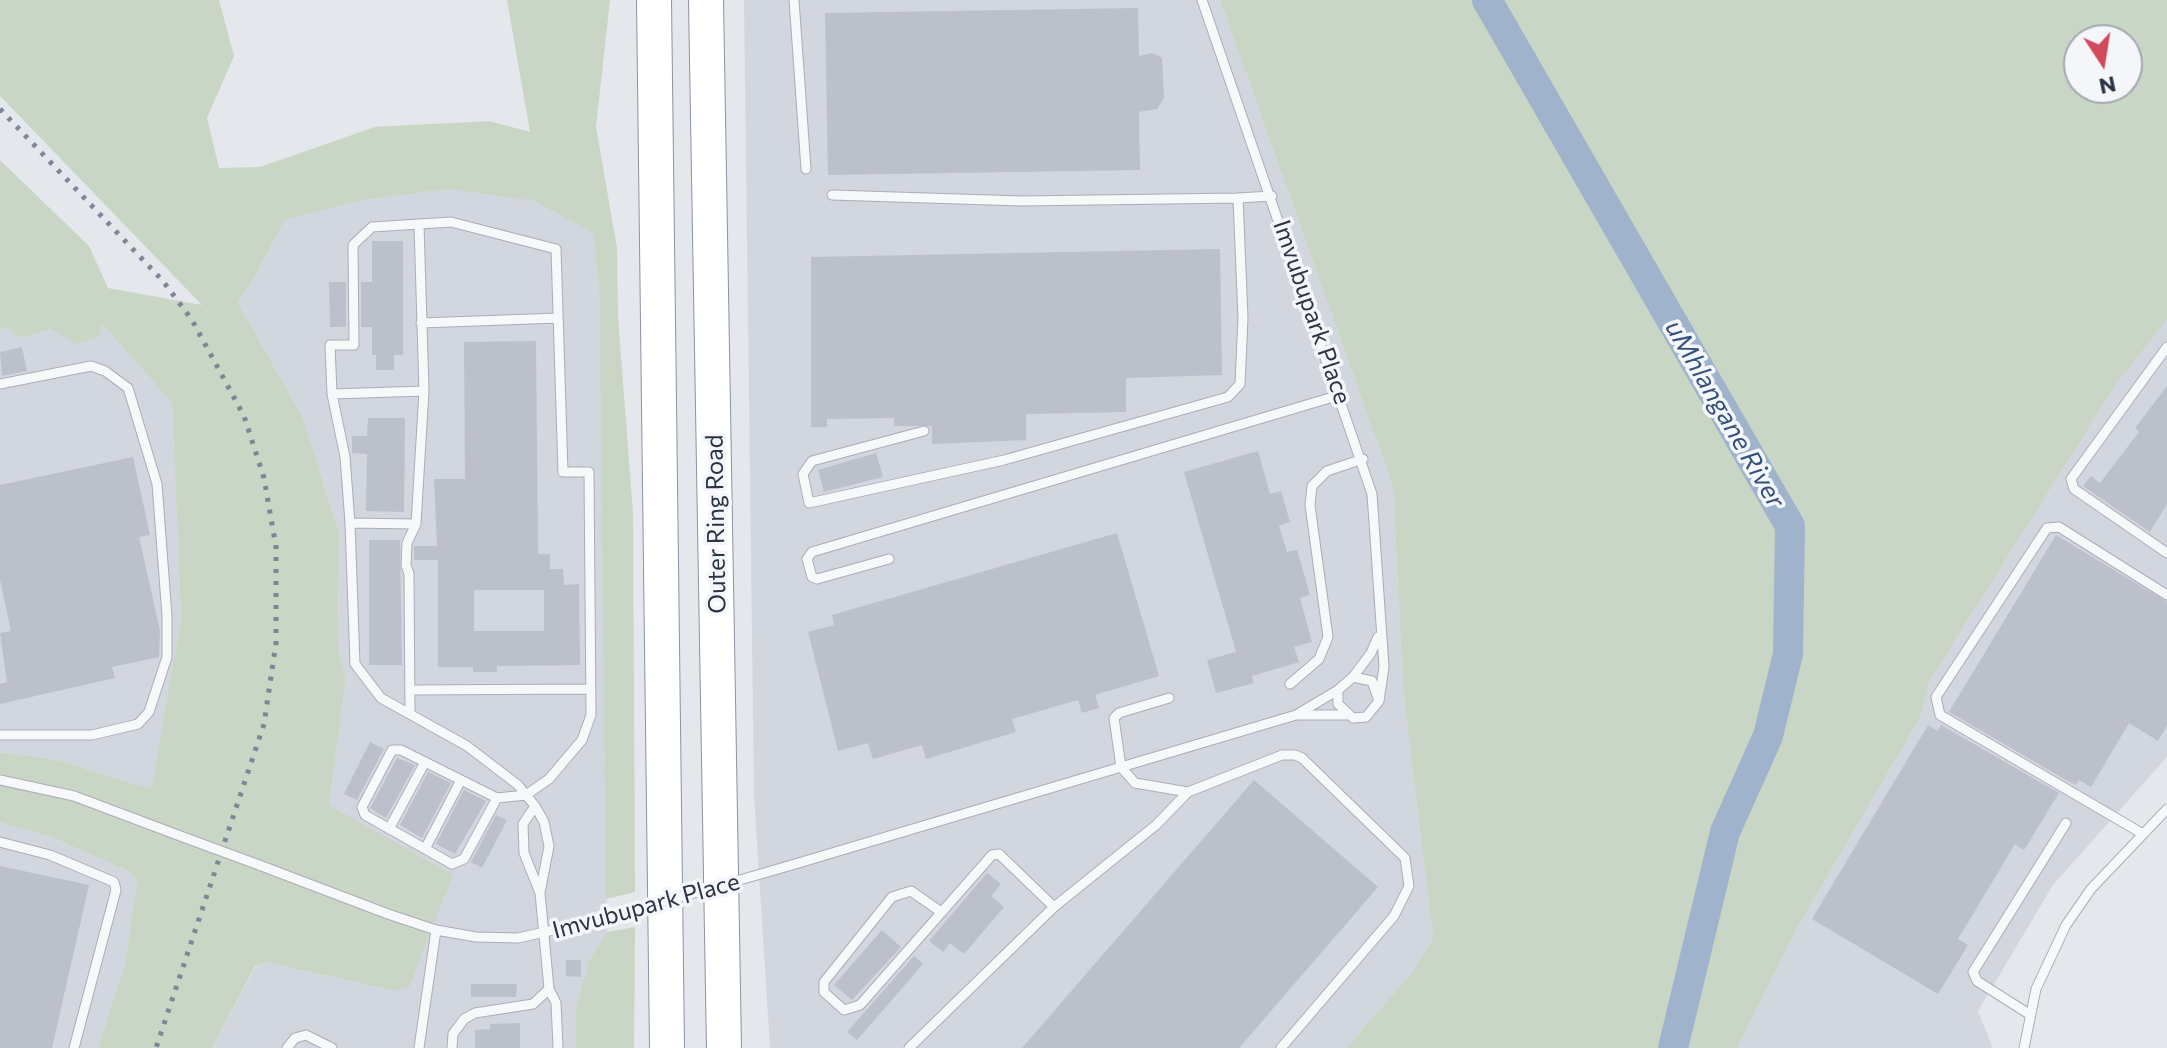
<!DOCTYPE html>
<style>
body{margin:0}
#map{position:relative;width:2167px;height:1048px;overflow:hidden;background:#e4e7ec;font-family:Commissioner,sans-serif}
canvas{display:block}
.north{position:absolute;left:2063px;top:24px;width:80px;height:80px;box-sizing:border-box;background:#f4f6f9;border:2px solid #a4a8b1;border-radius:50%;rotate:168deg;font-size:22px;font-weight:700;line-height:32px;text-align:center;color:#2b3445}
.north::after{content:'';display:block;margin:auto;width:28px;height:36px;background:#d1495b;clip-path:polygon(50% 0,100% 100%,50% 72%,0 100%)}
</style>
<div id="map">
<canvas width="2167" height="1048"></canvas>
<div class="north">N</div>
</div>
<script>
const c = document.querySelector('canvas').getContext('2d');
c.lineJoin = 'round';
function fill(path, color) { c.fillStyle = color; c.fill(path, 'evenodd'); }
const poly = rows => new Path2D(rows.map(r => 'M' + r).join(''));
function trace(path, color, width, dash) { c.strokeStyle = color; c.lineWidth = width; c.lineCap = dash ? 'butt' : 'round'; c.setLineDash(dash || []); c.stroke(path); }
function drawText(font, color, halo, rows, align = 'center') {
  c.font = font + ' Commissioner,sans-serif'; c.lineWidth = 7; c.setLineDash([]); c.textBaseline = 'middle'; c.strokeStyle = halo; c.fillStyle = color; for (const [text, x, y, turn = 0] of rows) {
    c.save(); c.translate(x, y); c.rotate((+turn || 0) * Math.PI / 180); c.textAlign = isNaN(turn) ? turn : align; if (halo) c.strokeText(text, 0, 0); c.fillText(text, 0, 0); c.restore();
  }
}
fill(poly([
 [744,0,1220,0,1393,487,1403,690,1433,938,1414,970,1346,1048,770,1048,754,795],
 [448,189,533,201,593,233,599,287,607,932,589,960,576,1007,576,1048,212,1048,256,966,266,962,393,991,329,805,346,679,338,649,339,532,302,416,237,301,250,285,285,220,363,200],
 [2167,320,2167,757,2053,885,1978,1011,1993,1048,1737,1048,1796,930,1920,718,1929,682,2117,383],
 [101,323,172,403,181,619,151,789,57,760,0,752,0,330,7,328,22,338,50,329],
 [0,822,51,837,130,872,137,881,125,963,98,1048,0,1048]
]), '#d2d6de');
fill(poly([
 [0,0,219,0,234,56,207,118,219,168,260,167,375,127,489,121,530,132,507,0,610,0,596,127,617,248,618,317,633,513,635,892,606,899,599,287,593,233,533,201,448,189,363,200,285,220,250,285,237,301,302,416,339,532,338,649,346,679,329,805,453,875,409,987,394,991,266,962,255,966,212,1048,98,1048,125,963,137,881,130,872,51,837,0,822,0,752,57,760,151,789,181,619,172,403,102,324,99,337,77,344,50,329,22,338,7,328,0,330,0,160,89,246,108,288,202,305,0,96],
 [1220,0,2167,0,2167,320,2117,383,1929,682,1920,718,1796,930,1737,1048,1346,1048,1414,970,1433,938,1403,690,1393,487],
 [2079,40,2127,40,2127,88,2079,88],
 [635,927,634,1048,576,1048,576,1007,589,960,607,932]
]), '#c9d6c5');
trace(poly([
 [1487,0,1790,526,1788,654,1768,736,1725,832,1673,1048]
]), '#9fb4cc', 30);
fill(poly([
 [1138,8,1139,56,1152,53,1162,58,1164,98,1157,109,1139,112,1140,170,828,175,825,13],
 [372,241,403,241,403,355,394,355,394,370,376,370,376,355,372,355,372,327,361,327,361,282,372,282],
 [1220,249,1222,375,1126,378,1126,412,1026,414,1026,440,932,444,932,426,894,426,894,418,827,419,827,427,811,427,811,257],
 [329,282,346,282,346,327,330,327],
 [536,341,538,554,550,554,550,569,563,569,564,585,579,584,580,665,497,666,497,672,473,672,473,667,438,667,438,560,414,560,414,546,437,546,434,479,465,479,464,342],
 [474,590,544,590,544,631,474,631],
 [22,347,27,371,2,376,0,352],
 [2167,386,2167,504,2150,532,2083,486,2091,476,2100,483,2139,432,2135,428],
 [368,418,405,418,404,512,366,511,367,454,352,453,352,436,367,436],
 [1258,451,1270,494,1281,491,1290,522,1279,526,1287,552,1297,550,1310,595,1300,598,1312,642,1294,647,1299,662,1252,676,1254,683,1216,693,1207,660,1236,652,1184,472],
 [876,453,883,477,824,492,818,470],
 [133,457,150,535,139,537,160,631,159,657,112,667,115,678,0,704,0,684,7,682,0,633,11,631,0,580,0,485],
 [1117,533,1159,676,1095,695,1099,708,1082,713,1078,700,1012,719,1016,732,926,759,922,745,873,759,868,743,838,751,808,632,834,625,832,615],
 [2056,535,2167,602,2167,726,2158,741,2129,723,2091,787,2079,780,2076,785,2066,780,1949,712],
 [369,540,400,540,402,665,369,665],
 [1928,725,1938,731,1941,725,2059,793,2024,850,2015,844,1958,939,1968,945,1938,994,1812,919],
 [370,742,384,749,357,800,344,794],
 [397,758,415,765,386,818,370,808],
 [428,772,451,783,422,838,400,825],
 [1254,780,1378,887,1239,1048,1022,1048],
 [464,790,486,801,455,854,436,844],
 [496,815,507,820,482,868,471,862],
 [0,866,89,885,52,1048,0,1048],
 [987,873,1001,884,991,896,1004,907,964,954,950,943,943,952,929,941],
 [882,930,901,947,852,1000,834,985],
 [914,956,923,964,857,1040,847,1032],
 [566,960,581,960,581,977,566,976],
 [471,984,517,984,516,997,471,997],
 [520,1023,520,1048,475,1048,475,1030,490,1029,490,1024]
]), '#bbc0ca');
const service = poly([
 [794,0,806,169],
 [1202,0,1372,494,1384,667,1379,701],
 [832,195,1022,201,1238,198],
 [419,224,424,391],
 [421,323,558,318],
 [2167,347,2071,479,2074,489,2167,553],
 [0,384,91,366,105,371,128,388,157,484,167,616,167,657,149,712,138,724,92,735,0,735],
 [332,394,424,391,416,524,407,543,406,565,409,574,410,713],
 [924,431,812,461,803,474,809,503,1004,460,1228,397,1240,384,1243,318,1238,198,1272,196],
 [350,523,416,524],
 [889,559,817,579,812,577,807,559,812,552,1340,395],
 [1353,677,1371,653,1378,637],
 [1290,684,1319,659,1328,637,1310,505,1312,486,1327,471,1363,459],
 [410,690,590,689],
 [1169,698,1119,713,1114,718,1121,767,1135,783,1188,792,1282,755,1295,755,1302,758,1405,858,1409,886,1394,916,1281,1048],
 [1296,715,1346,715],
 [0,780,74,796,183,837],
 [535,806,523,824,524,853,540,893],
 [389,829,425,762],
 [2143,834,1940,715,1936,697,2047,528,2059,527,2167,595],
 [0,842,50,855,114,882,116,890,74,1048],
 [425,849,461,780],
 [259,865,388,914,436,930,476,937,518,938,611,917],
 [785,867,1296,715,1338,690,1353,677,1372,681,1379,701,1366,717,1353,718,1338,704,1338,690],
 [1054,907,1156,825,1188,792],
 [549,989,556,1003,558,1048],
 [2029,1014,1977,981,1973,972,2066,823],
 [287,1048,295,1038,306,1035,332,1048],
 [419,1048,436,930],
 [452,1048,453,1034,464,1019,475,1013,533,1004,549,989,540,893,549,846,544,822,535,806,526,795,518,785,467,746,381,698,355,664,350,523,345,457,332,394,330,345,354,345,353,245,372,227,451,222,556,249,563,472,589,472,591,715,582,740,549,779,526,795,497,798,401,750,392,750,362,807,365,815,452,864,464,859,497,798],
 [909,1048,1054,907,999,854,992,855,860,1005,844,1010,824,992,824,982,892,897,911,891,941,912],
 [2024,1048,2036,989,2066,925,2091,889,2167,809]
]);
const motorway = poly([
 [654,0,667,1048],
 [706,0,724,1048]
]);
trace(service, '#a9aeb7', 11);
trace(motorway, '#8b94a3', 36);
trace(service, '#f7f8fa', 9);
trace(motorway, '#fff', 34);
trace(poly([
 [0,109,163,281,192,320,244,416,264,478,276,547,276,643,264,724,156,1048]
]), '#7d8696', 5, [4, 8]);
const serviceBridge = poly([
 [183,837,259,865],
 [611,917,785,867]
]);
trace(serviceBridge, '#a9aeb7', 11, []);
trace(serviceBridge, '#f7f8fa', 9);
drawText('24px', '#2b3445', '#f4f6f9', [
 ["Imvubupark Place",1312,312,71],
 ["Outer Ring Road",716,524,-91],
 ["Imvubupark Place",646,906,-15]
]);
drawText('italic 26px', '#34527a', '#f4f6f9', [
 ["uMhlangane River",1725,414,60]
]);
</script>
